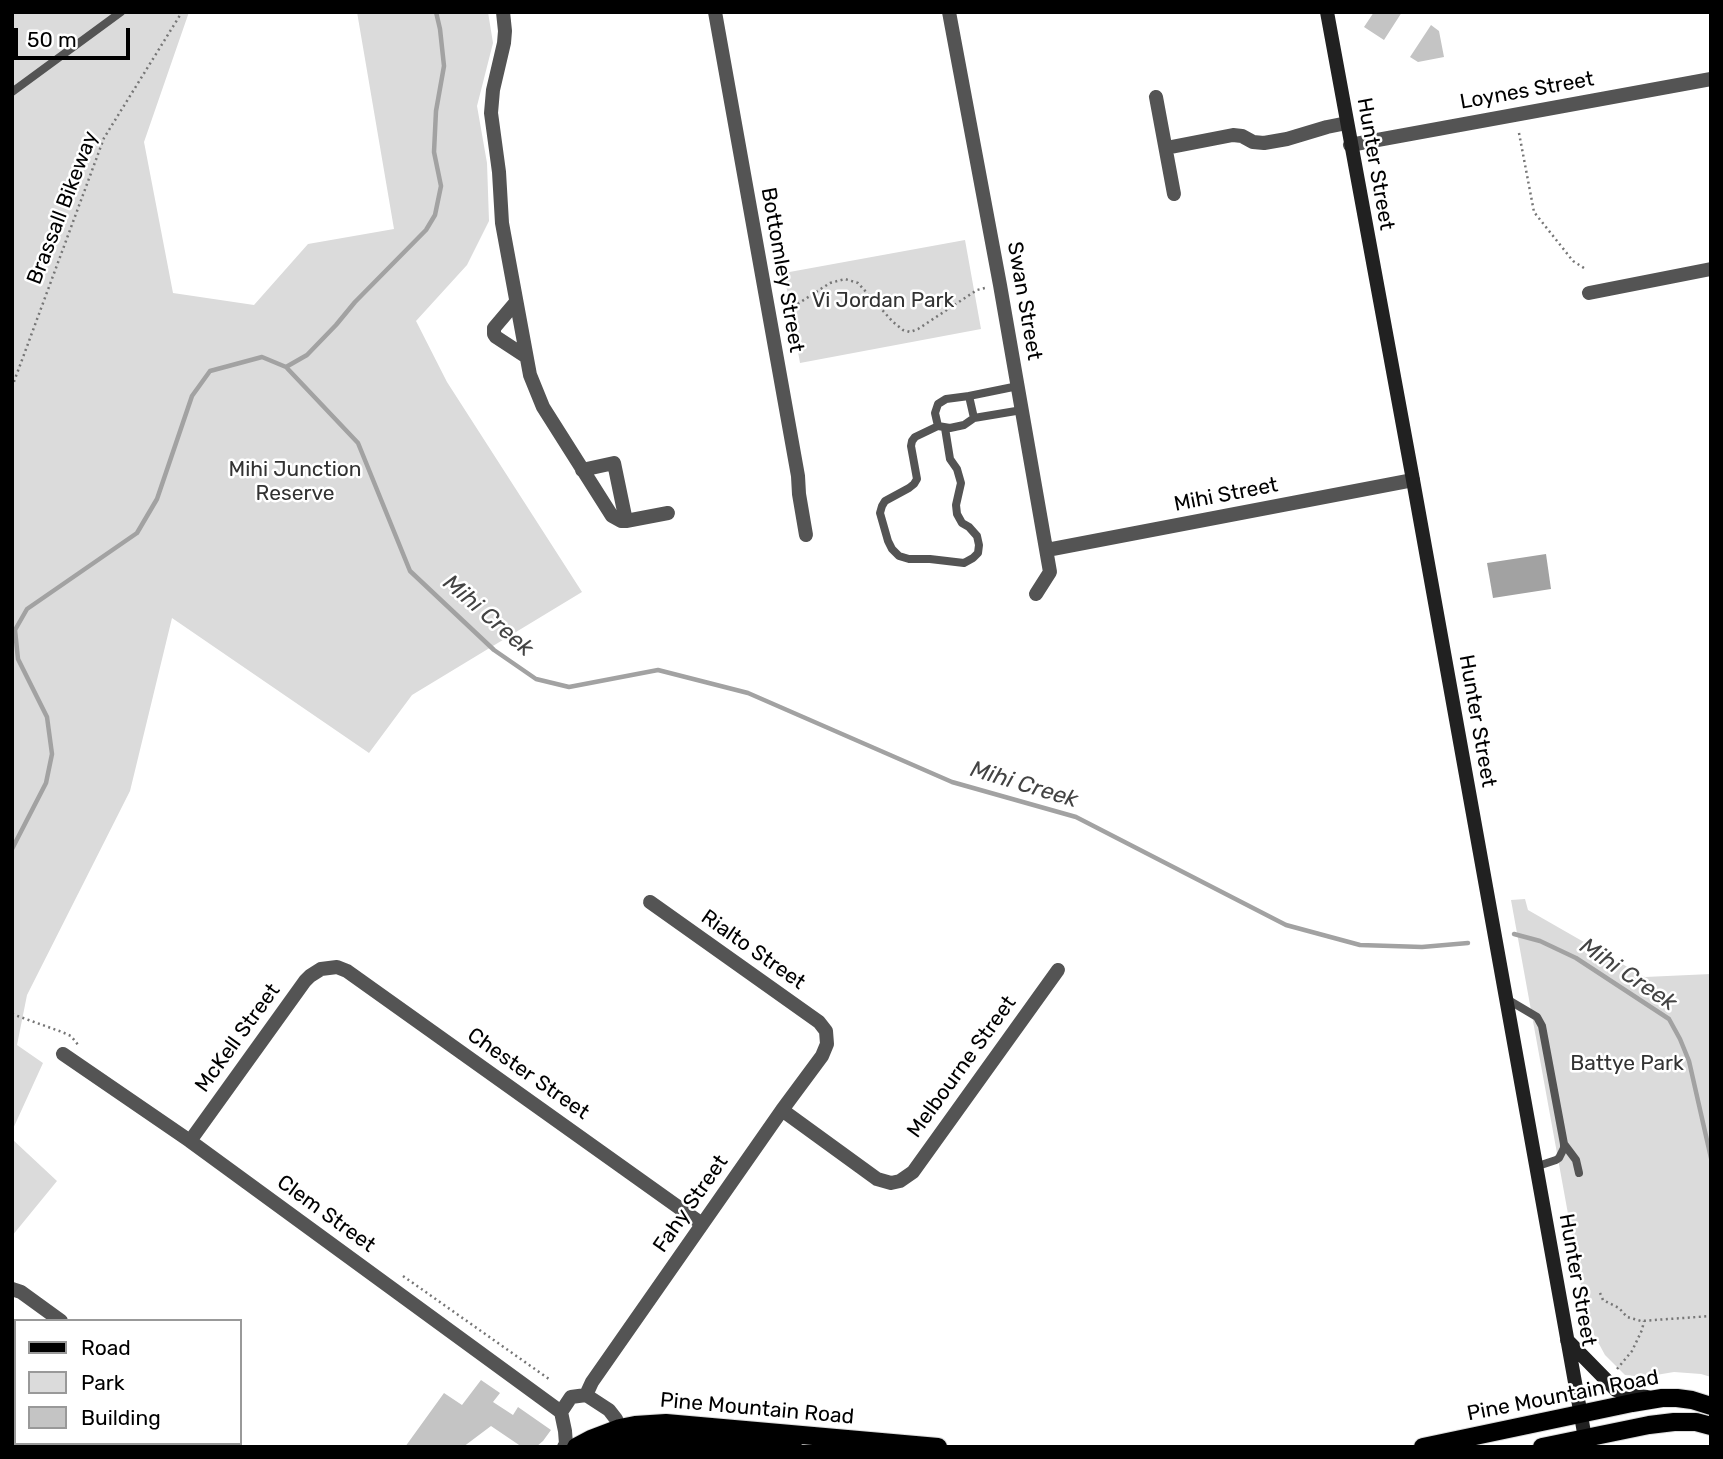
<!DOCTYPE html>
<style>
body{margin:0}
#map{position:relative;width:1723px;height:1459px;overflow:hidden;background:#fff;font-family:Rubik,sans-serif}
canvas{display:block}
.frame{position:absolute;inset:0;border:14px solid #000;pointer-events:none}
.legend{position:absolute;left:14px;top:1319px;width:228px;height:126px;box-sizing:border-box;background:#fff;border:2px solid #999;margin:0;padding:9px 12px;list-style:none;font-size:21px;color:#000}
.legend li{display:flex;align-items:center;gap:14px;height:35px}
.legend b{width:35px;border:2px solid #999}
.scale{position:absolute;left:14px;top:28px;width:116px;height:32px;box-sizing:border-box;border:4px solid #000;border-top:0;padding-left:9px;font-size:21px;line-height:24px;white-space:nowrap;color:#000;-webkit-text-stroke:5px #fff;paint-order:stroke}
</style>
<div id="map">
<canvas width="1723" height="1459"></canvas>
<div class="frame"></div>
<ul class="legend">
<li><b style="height:9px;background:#000"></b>Road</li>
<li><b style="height:19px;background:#dbdbdb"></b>Park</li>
<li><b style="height:19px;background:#c4c4c4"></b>Building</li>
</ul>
<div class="scale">50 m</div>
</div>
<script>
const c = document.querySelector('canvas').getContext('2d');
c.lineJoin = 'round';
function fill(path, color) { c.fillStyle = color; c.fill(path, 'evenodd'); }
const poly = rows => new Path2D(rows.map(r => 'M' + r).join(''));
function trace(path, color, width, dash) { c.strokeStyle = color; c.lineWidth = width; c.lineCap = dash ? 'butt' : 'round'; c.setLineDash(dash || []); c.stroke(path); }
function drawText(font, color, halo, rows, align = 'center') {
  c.font = font + ' Rubik,sans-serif'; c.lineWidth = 5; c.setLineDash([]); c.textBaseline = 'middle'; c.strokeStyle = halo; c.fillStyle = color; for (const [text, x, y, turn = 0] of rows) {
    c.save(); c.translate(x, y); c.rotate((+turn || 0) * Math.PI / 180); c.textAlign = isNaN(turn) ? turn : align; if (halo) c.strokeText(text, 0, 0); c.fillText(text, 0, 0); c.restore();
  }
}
fill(poly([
 [12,12,189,12,144,142,173,293,254,305,308,244,394,229,357,12,488,12,493,43,477,106,487,163,489,221,467,265,416,321,447,382,582,592,412,695,369,753,172,618,130,791,27,995,17,1045,43,1063,12,1131],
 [965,240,981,329,800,363,784,273],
 [1525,899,1528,910,1645,977,1711,974,1711,1377,1701,1374,1674,1372,1644,1377,1625,1375,1605,1355,1592,1331,1582,1291,1511,900],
 [12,1139,57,1181,12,1236]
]), '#dbdbdb');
fill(poly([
 [1546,554,1551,589,1493,598,1487,563]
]), '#a2a2a2');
trace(poly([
 [286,367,307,355,336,325,355,302,426,230,435,215,441,186,434,152,436,111,444,66,440,29,436,12],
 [12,849,46,783,52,754,47,717,18,659,15,630,27,609,137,533,157,499,192,396,210,371,262,357,286,367,358,443,410,571,494,650,536,679,569,687,658,670,748,693,952,782,1076,817,1286,925,1360,945,1422,947,1468,943],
 [1514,934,1540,941,1576,958,1669,1019,1680,1039,1689,1061,1711,1158]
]), '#a2a2a2', 4.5);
fill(poly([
 [1374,12,1402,12,1384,40,1364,27],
 [1431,25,1439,31,1444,57,1418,62,1410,57],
 [481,1380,500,1393,493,1402,513,1415,518,1407,551,1430,543,1441,536,1447,522,1447,491,1426,463,1447,405,1447,444,1393,462,1405]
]), '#c4c4c4');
const primary = poly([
 [576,1447,591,1439,620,1428,635,1425,666,1423,938,1447],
 [610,1447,640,1439,665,1437,688,1437,793,1447],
 [1423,1447,1632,1403,1662,1398,1677,1398,1692,1400,1711,1406],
 [1542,1447,1649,1425,1674,1422,1696,1422,1711,1426]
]);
trace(primary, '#dbdbdb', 20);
trace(poly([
 [1519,133,1534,212,1573,261,1584,268],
 [782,309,796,305,830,283,845,279,858,283,893,322,903,330,910,332,918,329,977,290,985,288],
 [12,387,104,138,182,12],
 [12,1014,62,1032,71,1036,79,1046],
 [403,1276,549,1379],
 [1600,1293,1603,1300,1619,1308,1627,1317,1641,1321,1711,1316],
 [1617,1369,1632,1351,1642,1330,1644,1321]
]), '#767676', 2.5, [2, 3.5]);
trace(poly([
 [12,92,121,12],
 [969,396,1018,386],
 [974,418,969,396,946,399,938,404,935,413,938,426,950,428,964,425,974,418,1022,410],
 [938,426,915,437,912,441,911,446,917,479,914,484,909,488,885,501,882,506,880,513,888,541,892,549,899,556,909,559,930,559,964,563,973,558,978,553,979,545,977,536,969,527,962,523,957,514,956,505,961,483,957,469,950,459,945,428],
 [1505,998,1537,1017,1542,1026,1564,1144,1564,1148,1559,1158,1556,1160,1535,1167],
 [1564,1144,1576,1160,1579,1173]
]), '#545454', 8);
trace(poly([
 [503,12,505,31,504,43,493,90,491,113,499,172,502,223,530,375,543,407,612,516,621,521,626,521,668,513],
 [715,12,798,476,799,494,806,535],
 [949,12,1000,285,1050,572,1036,594],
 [1156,97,1174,194],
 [1350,145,1711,79],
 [1166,148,1233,135,1242,136,1253,142,1264,143,1287,139,1327,127,1347,123],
 [1589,293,1711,269],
 [516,302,494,328,494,334,496,337,525,356],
 [582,470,614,463,626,521],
 [1047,550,1413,480],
 [63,1054,190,1141,561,1412],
 [782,1110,877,1179,891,1183,900,1181,913,1172,1058,970],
 [190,1141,305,981,310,976,321,969,337,967,347,971,702,1224],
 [12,1289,21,1292,61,1321],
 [586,1395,592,1382,782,1110,822,1056,827,1044,826,1031,819,1022,650,902],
 [159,1447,161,1443],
 [564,1447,566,1444,565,1431,561,1412,571,1397,586,1395,609,1410,616,1419,623,1438]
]), '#545454', 14);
trace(poly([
 [1327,12,1413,480,1585,1438],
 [1567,1340,1616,1390,1628,1395,1647,1397]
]), '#212121', 14);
trace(primary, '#000', 18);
drawText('21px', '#000', '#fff', [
 ["Loynes Street",1527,91,-10],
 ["Hunter Street",1375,164,80],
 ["Brassall Bikeway",63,208,-69],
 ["Bottomley Street",782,270,80],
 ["Swan Street",1024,301,80],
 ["Mihi Street",1226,495,-11],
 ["Hunter Street",1477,721,80],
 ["Rialto Street",753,950,35],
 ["McKell Street",238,1038,-54],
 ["Melbourne Street",962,1067,-54],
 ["Chester Street",528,1074,35],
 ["Fahy Street",691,1204,-55],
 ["Clem Street",326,1214,36],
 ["Hunter Street",1577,1280,80],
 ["Pine Mountain Road",1563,1396,-11],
 ["Pine Mountain Road",757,1409,5]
]);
drawText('21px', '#323232', '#fff', [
 ["Vi Jordan Park",883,301],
 ["Mihi Junction",295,470],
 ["Reserve",295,494],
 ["Battye Park",1627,1064]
]);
drawText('italic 23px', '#434343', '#fff', [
 ["Mihi Creek",488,616,41],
 ["Mihi Creek",1024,785,17],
 ["Mihi Creek",1628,975,34]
]);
</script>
